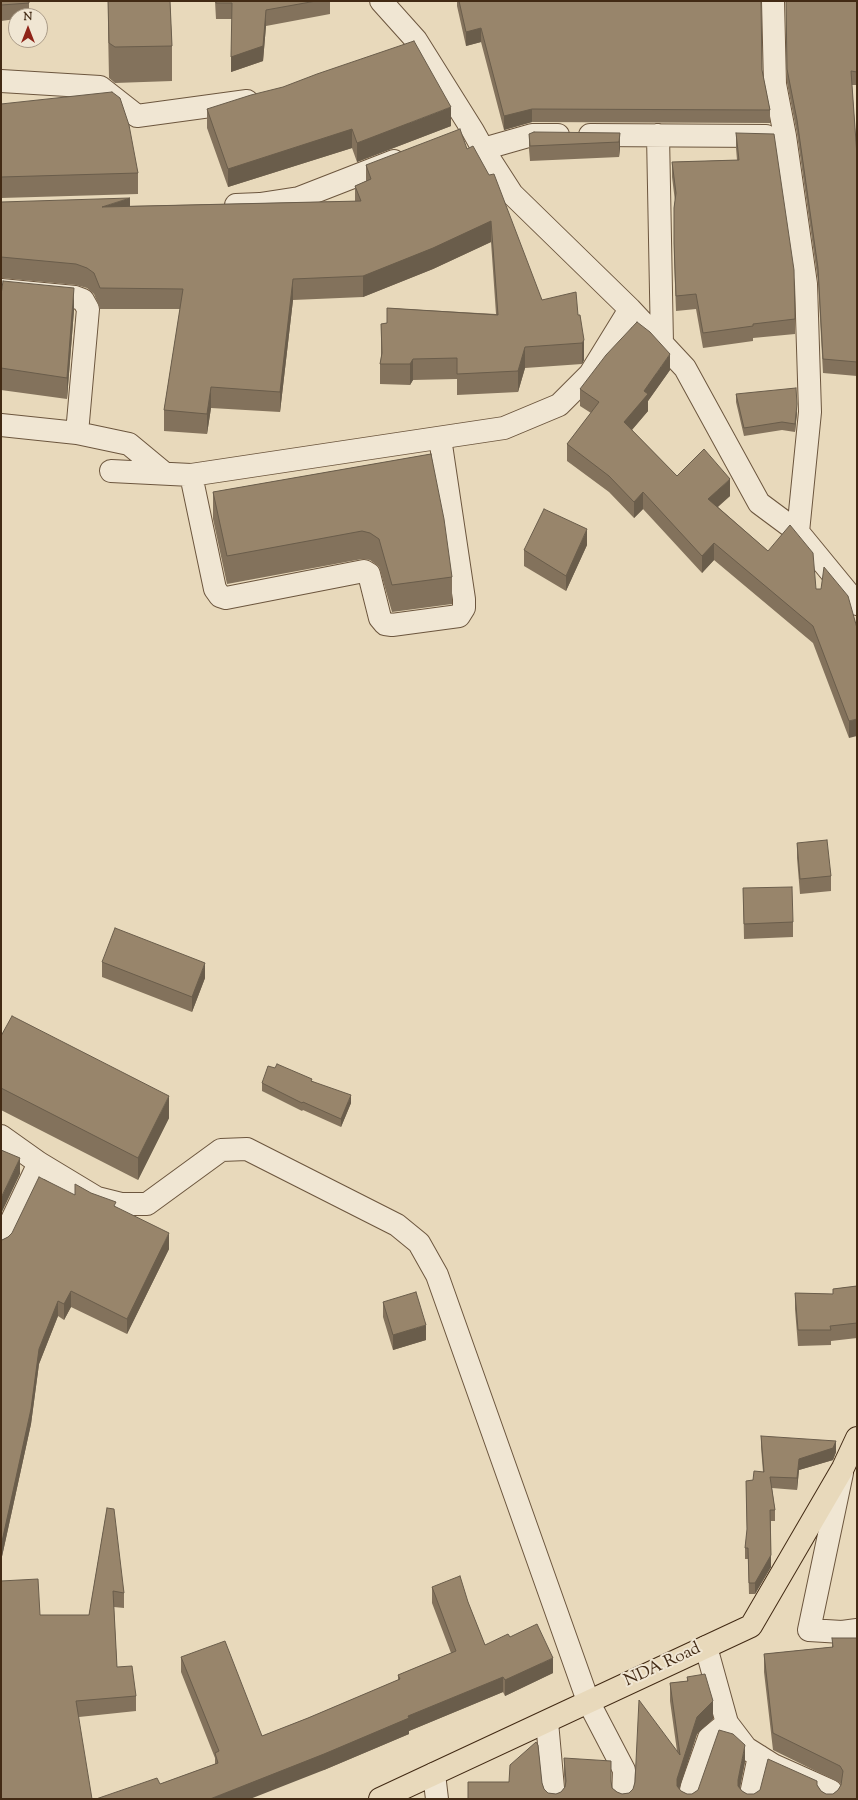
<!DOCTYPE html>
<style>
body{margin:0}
#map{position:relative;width:858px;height:1800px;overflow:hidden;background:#e8d9bb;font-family:"Sorts Mill Goudy",serif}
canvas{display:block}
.frame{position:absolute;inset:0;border:2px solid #422a14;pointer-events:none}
.north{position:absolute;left:8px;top:8px;width:40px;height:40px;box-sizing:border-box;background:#f0e6d3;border:1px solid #aa9b87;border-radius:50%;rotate:0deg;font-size:11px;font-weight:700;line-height:16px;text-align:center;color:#422a14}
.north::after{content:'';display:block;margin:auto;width:14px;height:18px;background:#8f2418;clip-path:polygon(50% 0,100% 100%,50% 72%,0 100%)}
</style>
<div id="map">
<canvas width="858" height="1800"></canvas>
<div class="frame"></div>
<div class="north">N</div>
</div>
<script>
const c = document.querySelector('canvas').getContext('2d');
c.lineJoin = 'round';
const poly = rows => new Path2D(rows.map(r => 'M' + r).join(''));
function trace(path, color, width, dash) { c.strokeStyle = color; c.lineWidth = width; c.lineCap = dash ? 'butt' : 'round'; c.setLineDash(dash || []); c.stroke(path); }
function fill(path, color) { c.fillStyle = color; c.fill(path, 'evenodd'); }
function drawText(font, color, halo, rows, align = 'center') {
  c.font = font + ' "Sorts Mill Goudy",serif'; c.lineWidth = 4; c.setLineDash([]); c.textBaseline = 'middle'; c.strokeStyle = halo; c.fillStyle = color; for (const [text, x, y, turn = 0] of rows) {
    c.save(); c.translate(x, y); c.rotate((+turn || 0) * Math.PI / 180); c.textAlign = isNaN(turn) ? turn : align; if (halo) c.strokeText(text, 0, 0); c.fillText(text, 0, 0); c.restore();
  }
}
const street = poly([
 [381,1,416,40,473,131,483,149,512,194,630,309,685,368,759,503,798,532,857,604],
 [773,1,775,84,785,136,806,284,810,412,798,532],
 [1,81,100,87,137,116,247,101],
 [590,135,766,136],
 [658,135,662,344],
 [483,149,532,135,558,135],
 [236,205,260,204,299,198,394,161],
 [1,290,75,297,83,300,88,309,77,433],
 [1,425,77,433,129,444,164,473],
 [111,471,191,475,504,428,559,405,590,374,630,309],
 [191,475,215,589,220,596,226,598,364,571,369,574,380,618,385,624,392,625,459,616,464,608,464,599,440,438],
 [1,1136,39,1163,97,1198,121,1204,147,1204,221,1150,247,1149,397,1225,419,1243,437,1275,588,1701,624,1770,623,1799],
 [1,1243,39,1163],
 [842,1473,809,1630,842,1632,857,1630],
 [706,1647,727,1723,746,1748,773,1765,831,1791,829,1799],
 [547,1722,554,1799],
 [434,1774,437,1799],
 [689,1799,692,1786,709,1738,727,1723],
 [750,1799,759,1756]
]);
const primary = poly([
 [380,1799,751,1626,843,1468,857,1438]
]);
trace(street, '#6c563e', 24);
trace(primary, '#422a14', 24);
trace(street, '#f0e6d3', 22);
trace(primary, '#e8d9bb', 22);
fill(poly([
 [1,1,29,1,29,16,16,16,16,19,1,21],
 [108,1,170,1,172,46,172,81,115,83,109,78,108,28],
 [215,1,330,1,330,14,266,26,263,61,231,72,232,19,216,19],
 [457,1,761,1,762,70,770,110,770,123,532,122,504,130,481,42,466,46,457,6],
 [786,1,857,1,857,85,852,85,857,156,857,376,823,373,818,282,797,134,787,83],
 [1,104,138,173,138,194,1,198],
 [207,109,451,126,357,162,352,148,228,187,207,128],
 [620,133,620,148,619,157,530,161,529,149,529,134],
 [736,133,795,319,795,334,753,338,753,341,703,348,696,309,676,311,674,258,674,208,675,201,672,177,672,162,737,160,736,148],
 [467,149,542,300,578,315,580,315,584,360,582,364,525,368,518,392,457,395,457,379,413,380,410,385,380,384,380,364,381,357,381,324,387,323,387,308,496,314,491,242,433,269,363,297,293,300,280,412,211,408,207,434,164,431,164,410,180,309,100,309,94,294,87,288,76,285,1,278,1,202,130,206,355,201,355,186,366,181,366,165],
 [1,295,74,310,67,399,1,390],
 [670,370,648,401,648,411,632,430,677,476,730,496,718,507,768,551,816,589,857,628,849,738,813,643,714,560,702,573,643,509,634,518,609,492,567,461,567,444,591,413,580,406,580,389],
 [736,394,797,412,795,432,782,430,744,436,736,402],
 [431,454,452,577,452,604,392,612,379,567,370,560,362,559,227,584,213,519,213,492],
 [587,545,566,591,524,566,524,550],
 [797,843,831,876,831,891,800,894,797,858],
 [743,888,793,922,793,937,744,939],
 [102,962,205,978,192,1012,102,977],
 [1,1036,169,1118,138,1180,1,1110],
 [312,1081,351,1103,341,1127,303,1110,302,1111,262,1091,262,1083],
 [91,1193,116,1207,169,1249,127,1334,71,1307,64,1320,58,1316,39,1364,31,1424,1,1561,1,1240,2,1240,8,1237,75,1195],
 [857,1286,857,1338,831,1341,831,1345,798,1346,795,1309,795,1293,833,1294,833,1289],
 [383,1302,426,1340,393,1350,383,1317],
 [761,1436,836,1452,833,1460,799,1470,797,1490,772,1488,775,1510,775,1521,771,1521,771,1567,755,1594,749,1594,748,1559,745,1559,745,1548,747,1532,746,1481,753,1480,763,1472,761,1447],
 [107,1508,124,1593,124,1608,114,1607,117,1667,136,1696,136,1711,79,1717,40,1615,89,1615],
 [432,1587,468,1602,485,1645,510,1637,553,1673,505,1696,503,1692,409,1731,409,1734,324,1770,160,1784,215,1764,215,1758,181,1672,181,1657,262,1736,308,1718,398,1680,398,1675,451,1653,432,1603],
 [832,1638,857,1799,468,1799,468,1782,542,1783,544,1789,548,1793,556,1794,561,1792,565,1787,565,1786,564,1775,564,1758,611,1783,612,1788,617,1792,622,1794,629,1793,677,1751,670,1701,670,1683,687,1681,687,1677,713,1719,697,1734,679,1789,681,1791,687,1794,692,1794,745,1762,740,1788,742,1791,747,1794,754,1794,817,1785,821,1791,826,1794,833,1794,838,1790,841,1785,840,1783,773,1750,764,1672,764,1654,832,1647]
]), '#83725c');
fill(poly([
 [266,10,266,26,263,61,231,72,231,57],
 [481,28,481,42,466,46,466,32],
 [451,107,451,126,357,162,357,143],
 [532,109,532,122,504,130,504,116],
 [352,129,352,148,228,187,228,169],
 [620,133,620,148,619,157,619,142],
 [130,198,130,219,102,207],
 [491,221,491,242,433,269,363,297,363,276],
 [293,279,293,300,280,412,280,392],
 [74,288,74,310,67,399,67,378],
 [584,340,584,360,582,364,582,343],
 [525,347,525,368,518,392,518,371],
 [670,354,670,370,648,401,648,411,624,439,624,422,644,391],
 [413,359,413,380,410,385,410,364],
 [211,387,211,408,207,434,207,414],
 [797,404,797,412,795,432,795,424],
 [730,479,730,496,708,515,708,499],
 [643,492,643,509,634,518,634,502],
 [587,529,587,545,566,591,566,576],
 [714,543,714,560,702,573,702,556],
 [857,719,857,736,849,738,849,721],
 [205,963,205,978,192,1012,192,997],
 [351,1095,351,1103,341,1127,341,1119],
 [169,1096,169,1118,138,1180,138,1158],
 [20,1158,20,1174,1,1214,1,1198],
 [169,1233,169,1249,127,1334,127,1319],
 [71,1291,71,1307,64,1320,64,1304],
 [58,1301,58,1316,39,1364,31,1424,1,1561,1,1546,39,1349],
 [426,1325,426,1340,393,1350,393,1335],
 [836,1441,836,1452,833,1460,799,1470,797,1490,797,1478,799,1459],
 [771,1555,771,1567,755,1594,755,1583],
 [553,1658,553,1673,505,1696,505,1680],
 [503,1677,503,1692,409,1731,409,1734,324,1770,250,1799,210,1799,408,1716],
 [713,1701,713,1719,697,1734,677,1796,677,1779,697,1717],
 [745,1745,745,1762,738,1797,738,1780]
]), '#6a5d4b');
const building = poly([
 [1,1,29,1,29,3,1,5,1,1],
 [108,1,170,1,172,46,115,47,109,43,108,1],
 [216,1,316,1,266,10,263,46,231,57,232,3,216,3,216,1],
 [459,1,761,1,762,70,770,110,532,109,504,116,481,28,466,32,459,1],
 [786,1,857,1,857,72,851,71,857,156,857,362,823,359,818,268,797,120,787,69,786,1],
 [414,41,451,107,357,143,352,129,228,169,207,109,251,95,283,87,317,74,414,41],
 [112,92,120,98,129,125,138,173,1,177,1,104,112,92],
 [460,129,467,149,473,146,489,175,494,174,542,300,576,292,578,315,580,315,584,340,582,343,525,347,518,371,457,374,457,358,413,359,410,364,380,364,382,353,381,324,387,323,387,308,498,315,491,221,433,248,363,276,293,279,280,392,211,387,207,414,164,410,183,289,100,288,94,273,87,268,76,264,1,257,1,202,130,198,102,207,361,201,355,186,371,179,366,165,460,129],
 [534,132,620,133,619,142,530,146,529,134,534,132],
 [736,133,774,134,794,270,795,319,753,324,753,326,703,333,696,294,676,296,674,243,674,208,676,193,672,162,739,160,736,133],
 [3,281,74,288,67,378,1,368,1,295,3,281],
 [637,322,650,332,670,354,644,391,648,394,624,422,677,476,704,449,730,479,708,499,768,551,790,525,813,553,816,589,821,589,824,567,848,596,857,628,857,719,849,721,813,626,714,543,702,556,643,492,634,502,609,476,567,444,599,402,580,389,606,355,637,322],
 [796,388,797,404,795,424,782,422,744,428,736,394,796,388],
 [431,454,444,519,452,577,392,585,379,539,370,533,362,531,227,556,213,492,431,454],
 [544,509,587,529,566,576,524,550,544,509],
 [827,840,831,876,800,879,797,843,827,840],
 [792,887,793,922,744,924,743,888,792,887],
 [115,928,205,963,192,997,102,962,115,928],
 [12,1016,169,1096,138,1158,1,1088,1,1036,12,1016],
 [277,1064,312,1079,311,1081,351,1095,341,1119,303,1102,302,1103,262,1083,268,1066,275,1068,277,1064],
 [1,1150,20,1158,1,1198,1,1150],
 [39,1177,75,1195,75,1184,91,1193,116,1202,114,1206,169,1233,127,1319,71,1291,64,1304,58,1301,39,1349,31,1409,1,1546,1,1240,2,1240,8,1237,12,1233,39,1177],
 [857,1286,857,1323,830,1326,831,1330,798,1330,795,1293,833,1294,833,1289,857,1286],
 [416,1292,426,1325,393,1335,383,1302,416,1292],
 [761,1436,836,1441,833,1448,799,1459,797,1478,770,1477,775,1510,770,1510,771,1555,755,1583,749,1583,748,1548,745,1548,747,1529,746,1481,753,1480,754,1471,764,1472,761,1436],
 [107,1508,114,1509,124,1593,113,1591,117,1667,132,1666,136,1696,76,1701,92,1799,1,1799,1,1581,38,1579,40,1615,89,1615,107,1508],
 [460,1576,468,1602,485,1645,508,1634,510,1637,537,1624,553,1658,505,1680,503,1677,408,1716,409,1718,324,1754,210,1799,96,1799,157,1778,160,1784,218,1763,215,1753,219,1751,181,1657,225,1641,262,1736,308,1718,400,1679,398,1675,456,1651,432,1587,460,1576],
 [832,1638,857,1638,857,1799,468,1799,468,1782,509,1782,510,1765,536,1742,538,1745,542,1783,544,1789,548,1793,556,1794,561,1792,565,1787,566,1781,564,1758,611,1761,611,1781,612,1788,617,1792,622,1794,629,1793,633,1789,635,1782,639,1700,680,1755,670,1683,688,1681,687,1677,705,1674,713,1701,697,1717,677,1779,677,1786,681,1791,687,1794,692,1794,698,1790,719,1730,733,1734,745,1745,738,1780,738,1786,742,1791,747,1794,754,1794,760,1790,768,1759,817,1781,817,1785,821,1791,826,1794,833,1794,838,1790,841,1785,843,1771,840,1766,773,1733,764,1654,833,1647,832,1638]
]);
fill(building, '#98856b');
trace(building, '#6a5d4b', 1);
drawText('17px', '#422a14', '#f0e6d3', [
 ["NDA Road",663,1666,-25]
]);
</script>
